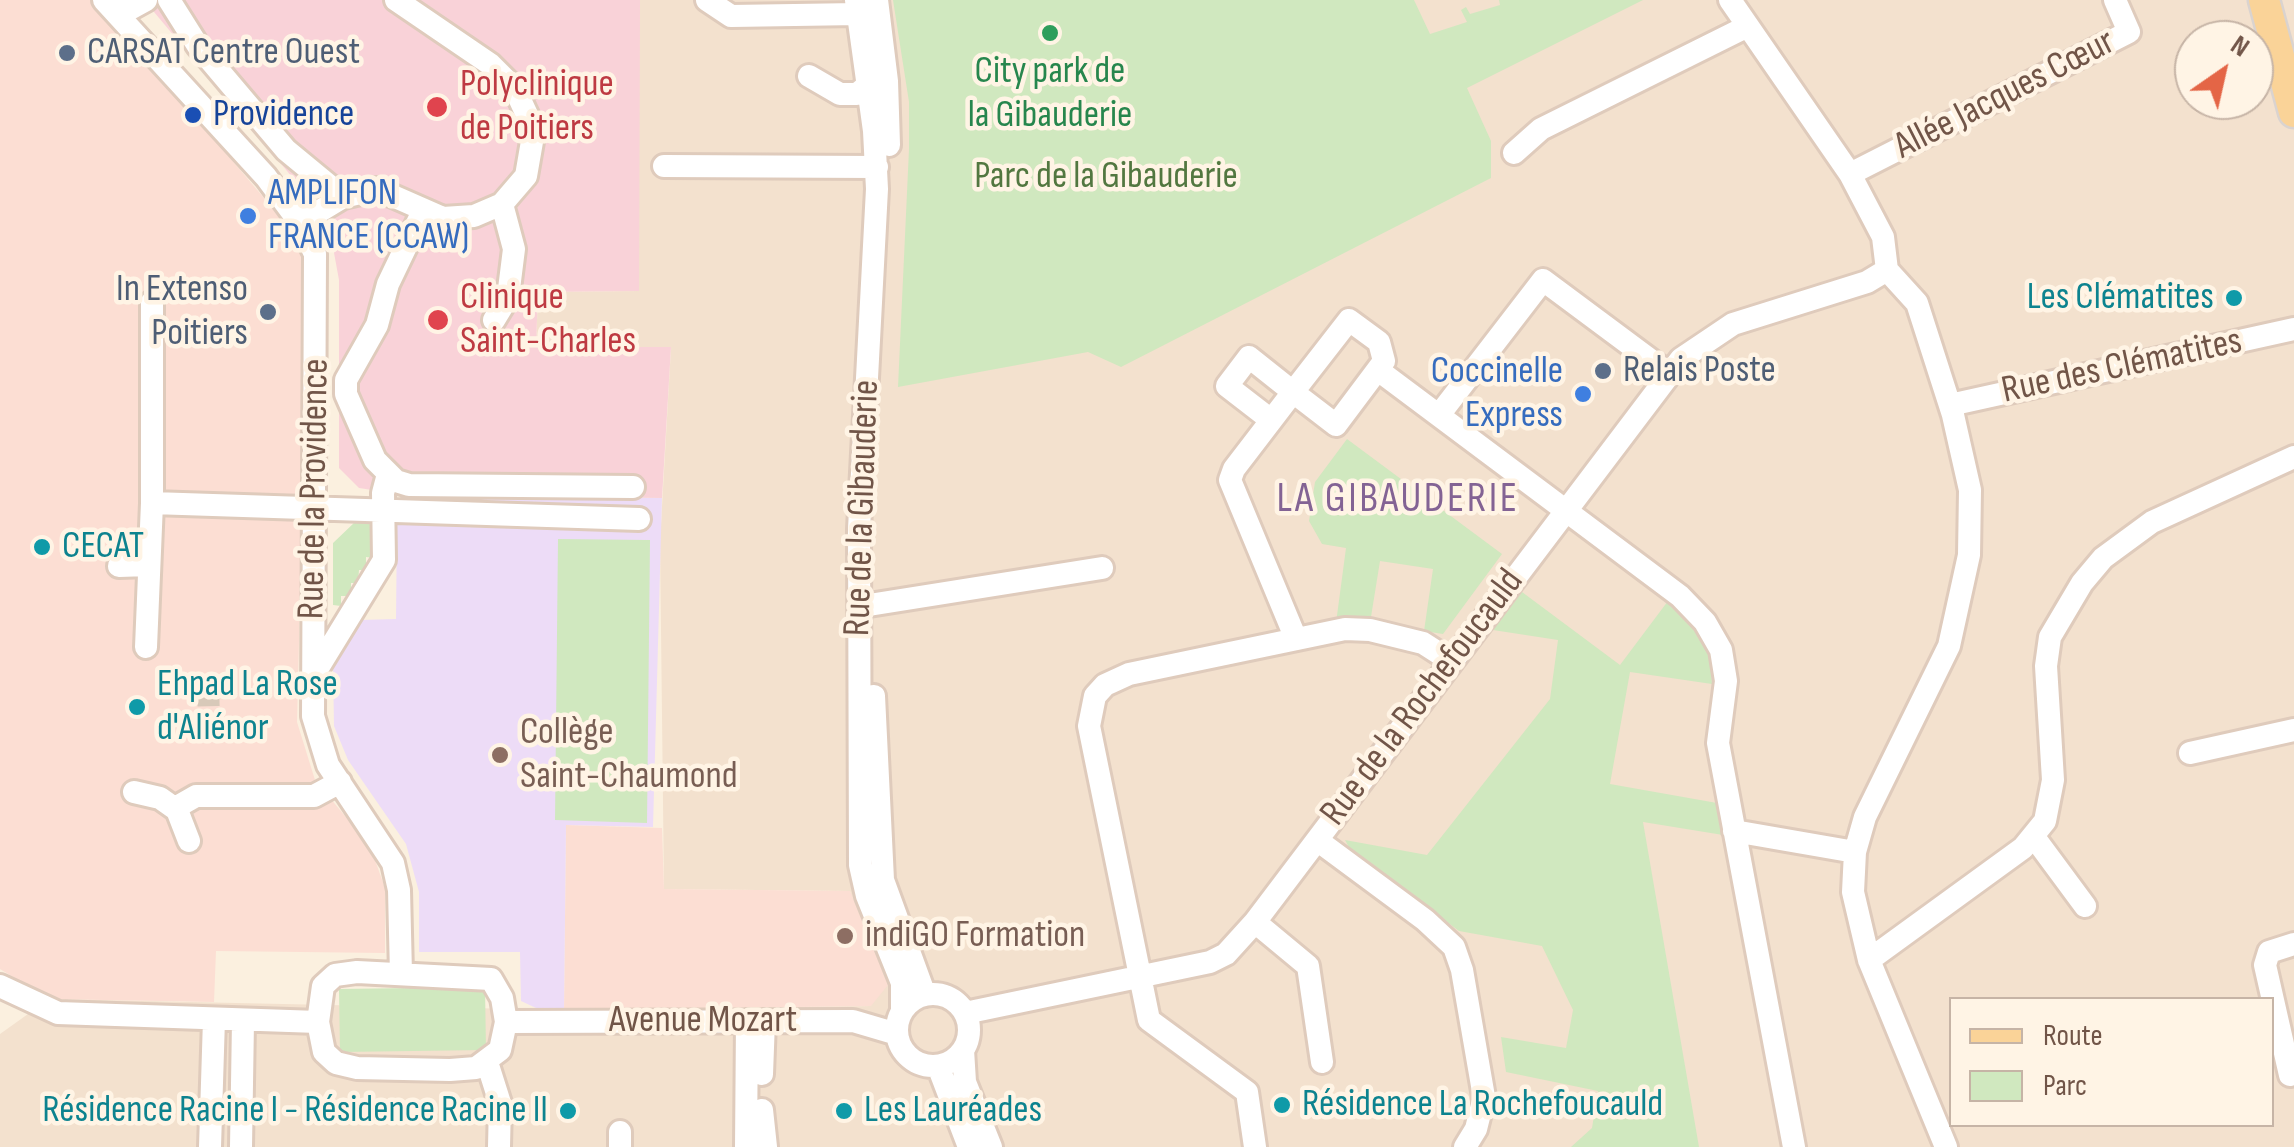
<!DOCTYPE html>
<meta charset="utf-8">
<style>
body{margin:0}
#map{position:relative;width:2294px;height:1147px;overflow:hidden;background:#fbf0df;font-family:"Sofia Sans Condensed",sans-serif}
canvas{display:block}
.legend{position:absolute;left:1949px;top:997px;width:325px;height:130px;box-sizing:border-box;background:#fff4e5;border:2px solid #c6b4a6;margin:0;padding:12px 18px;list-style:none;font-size:30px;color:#715548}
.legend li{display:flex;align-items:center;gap:20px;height:50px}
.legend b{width:50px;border:2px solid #c6b4a6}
.north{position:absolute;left:2174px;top:20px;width:100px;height:100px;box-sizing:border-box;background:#fff4e5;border:2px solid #c6b4a6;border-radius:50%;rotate:34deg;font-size:28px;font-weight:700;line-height:40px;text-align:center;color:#715548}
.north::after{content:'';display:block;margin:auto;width:35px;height:45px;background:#e46546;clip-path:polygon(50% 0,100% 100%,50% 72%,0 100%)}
</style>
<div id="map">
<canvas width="2294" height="1147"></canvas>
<ul class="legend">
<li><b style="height:12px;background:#fad398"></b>Route</li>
<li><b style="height:28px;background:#d0e8bf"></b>Parc</li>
</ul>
<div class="north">N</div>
</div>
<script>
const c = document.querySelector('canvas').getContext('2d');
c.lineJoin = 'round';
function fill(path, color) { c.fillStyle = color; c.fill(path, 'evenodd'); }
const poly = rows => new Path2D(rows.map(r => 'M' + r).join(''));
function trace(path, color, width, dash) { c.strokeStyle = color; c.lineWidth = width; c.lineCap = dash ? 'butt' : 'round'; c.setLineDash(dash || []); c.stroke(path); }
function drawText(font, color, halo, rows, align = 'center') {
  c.font = font + ' "Sofia Sans Condensed",sans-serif'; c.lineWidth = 9; c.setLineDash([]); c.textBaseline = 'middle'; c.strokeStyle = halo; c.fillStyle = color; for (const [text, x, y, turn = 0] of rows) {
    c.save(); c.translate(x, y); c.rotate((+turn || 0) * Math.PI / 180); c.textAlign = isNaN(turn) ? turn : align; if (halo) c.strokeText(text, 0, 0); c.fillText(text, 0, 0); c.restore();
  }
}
fill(poly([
 [638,0,2294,0,2294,1147,0,1147,0,1034,49,999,564,1010,871,1006,850,891,664,889,660,542,671,348,536,348,538,292,638,291],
 [2194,40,2254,40,2254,100,2194,100],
 [1952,1000,2272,1000,2272,1124,1952,1124]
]), '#f3e1ce');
fill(poly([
 [0,0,96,0,292,231,303,252,308,273,297,722,315,780,370,846,385,888,385,953,216,951,214,1002,49,999,0,969],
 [566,825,662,828,664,889,850,891,888,985,871,1006,564,1010]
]), '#fcded3');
fill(poly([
 [411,495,662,498,653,827,566,825,564,1010,536,1008,521,1001,520,952,419,952,419,892,406,844,348,760,334,726,333,665,360,620,396,619,397,523,409,523]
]), '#eddcf7');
fill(poly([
 [144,0,640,0,639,291,538,292,536,347,671,347,662,498,398,494,359,488,339,468,339,280,328,220]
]), '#f9d2d8');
fill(poly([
 [893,0,1414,0,1430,34,1467,22,1461,10,1466,7,1470,14,1500,5,1499,0,1643,0,1467,88,1491,141,1491,178,1121,367,1088,352,898,387,909,149,909,102],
 [1347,439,1502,554,1443,634,1424,631,1433,569,1380,561,1371,617,1336,623,1346,548,1322,544,1309,521,1315,482],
 [355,522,369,522,379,538,373,558,366,557,366,570,359,570,358,583,351,583,351,596,341,596,341,606,333,605,333,543],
 [558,539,650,540,647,823,555,820],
 [1522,592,1620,665,1668,601,1702,638,1711,661,1712,684,1630,672,1610,784,1717,803,1723,835,1643,822,1699,1147,1571,1147,1592,1128,1598,1091,1506,1072,1501,1037,1566,1048,1573,1010,1542,946,1459,931,1350,849,1345,840,1427,855,1550,699,1558,640,1493,630],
 [485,987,486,1050,340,1052,339,989]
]), '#d0e8bf');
trace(poly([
 [197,735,209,720,208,684]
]), '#d8c9b9', 22, [22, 11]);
const minor = poly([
 [104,0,266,177,300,223,315,254,313,716,328,765,393,863,399,890,401,974],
 [114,0,126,11,146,0],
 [169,0,198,46,286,150,343,197],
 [707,0,731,16,858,14],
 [856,0,874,131,877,189,859,529,860,865,867,896,902,983,902,1011],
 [877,0,887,81,889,145],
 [1730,0,1850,174,1883,237,1887,270,1917,303,1953,415,1970,490,1969,555,1949,646,1865,817,1855,852,1853,892,1869,960,1946,1147],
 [809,76,840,94,857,94,868,85],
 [1514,153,1541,129,1748,26],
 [664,166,877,167],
 [1850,174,2129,32,2115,0],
 [423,211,388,284,377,325,346,380,346,394,375,460,396,481,409,485,633,487],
 [300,223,343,197,377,189,443,218,474,216,502,204,526,176,534,130,515,89,490,64,396,0],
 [494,320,508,297,514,249,502,204],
 [1378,370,1680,596,1705,622,1721,650,1726,681,1718,743,1794,1147],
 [1950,405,2294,329],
 [1439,415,1543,280,1668,373],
 [1271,420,1227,386,1249,357,1293,392,1336,425,1384,361,1379,342,1349,320,1293,392,1234,469,1230,480,1296,639],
 [152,503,639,519],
 [119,566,148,565],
 [869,605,1102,568],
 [146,647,152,503,152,302],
 [313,676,384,560,383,493,388,474],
 [874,696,883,880,925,995],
 [2190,753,2294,730],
 [134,792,160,798,177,810,189,841],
 [175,808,196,796,314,796,340,782],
 [1734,831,1855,852],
 [2034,837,2085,906],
 [1317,840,1425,920,1454,947,1462,970,1484,1097,1476,1129,1465,1147],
 [1255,922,1308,966,1322,1062],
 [1869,960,2023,848,2045,821,2053,780,2046,666,2050,637,2082,583,2103,558,2152,522,2294,457],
 [357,972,491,979,502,998,506,1022,500,1050,476,1068,450,1070,357,1068,336,1063,324,1052,318,1022,323,986,335,975,357,972],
 [0,986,58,1013,318,1022],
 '897 1030a36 36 0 1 1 72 0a36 36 0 1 1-72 0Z',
 [965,1013,1210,962,1226,954,1255,922,1681,359,1733,324,1867,282,1887,270],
 [506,1022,853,1021,897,1034],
 [963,1050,965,1082,991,1147],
 [487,1062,500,1103,499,1147],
 [938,1066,969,1147],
 [762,1074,764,1021],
 [2290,1075,2265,965,2269,952,2294,944],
 [762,1110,766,1147],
 [620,1132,620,1147],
 [210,1147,214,1019],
 [241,1147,243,1021],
 [746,1147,747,1021],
 [1255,1147,1247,1092,1149,1020,1089,726,1095,696,1105,685,1129,674,1345,629,1370,630,1423,643,1451,661]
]);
const major = poly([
 [2264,0,2294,112]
]);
trace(minor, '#dfcbbc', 28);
trace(major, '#dad3cf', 35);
trace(minor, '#fff', 22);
trace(major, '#fad398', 30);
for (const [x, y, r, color] of [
 [1050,33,10,"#2e9e5b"],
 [67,53,10,"#5c6f8a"],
 [437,107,12,"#e0444e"],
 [193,115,10,"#1a4fb4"],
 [248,216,10,"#3f7fe0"],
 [2234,298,10,"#0f9aa8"],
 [268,312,10,"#5c6f8a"],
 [438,320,12,"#e0444e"],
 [1603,371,10,"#5c6f8a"],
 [1583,394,10,"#3f7fe0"],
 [42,547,10,"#0f9aa8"],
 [137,707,10,"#0f9aa8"],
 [500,755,10,"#8d6e63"],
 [845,936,10,"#8d6e63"],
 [1282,1105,10,"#0f9aa8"],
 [568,1111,10,"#0f9aa8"],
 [844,1111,10,"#0f9aa8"]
]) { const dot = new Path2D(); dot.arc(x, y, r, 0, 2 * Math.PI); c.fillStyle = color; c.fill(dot); trace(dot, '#fff4e5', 4); }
drawText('38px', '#4e5e75', '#fff4e5', [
 ["CARSAT Centre Ouest",87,53],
 ["In Extenso",248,290,"right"],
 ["Poitiers",248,334,"right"],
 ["Relais Poste",1623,371]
], 'left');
drawText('38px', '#27864d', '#fff4e5', [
 ["City park de",1050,72],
 ["la Gibauderie",1050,116]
]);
drawText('38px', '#be3a42', '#fff4e5', [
 ["Polyclinique",460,85],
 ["de Poitiers",460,129],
 ["Clinique",460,298],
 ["Saint-Charles",460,342]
], 'left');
drawText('38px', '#715548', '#fff4e5', [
 ["Allée Jacques Cœur",2005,95,-27],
 ["Rue des Clématites",2122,367,-12],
 ["Rue de la Providence",315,489,-89],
 ["Rue de la Gibauderie",863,508,-88],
 ["Rue de la Rochefoucauld",1423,698,-53],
 ["Avenue Mozart",703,1021]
]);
drawText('38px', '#164399', '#fff4e5', [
 ["Providence",213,115]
], 'left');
drawText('38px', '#527740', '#fff4e5', [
 ["Parc de la Gibauderie",1106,177]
]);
drawText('38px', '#366cbe', '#fff4e5', [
 ["AMPLIFON",268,194],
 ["FRANCE (CCAW)",268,238],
 ["Coccinelle",1563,372,"right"],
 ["Express",1563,416,"right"]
], 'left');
drawText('38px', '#0d838f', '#fff4e5', [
 ["Les Clématites",2214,298,"right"],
 ["CECAT",62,547],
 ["Ehpad La Rose",157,685],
 ["d'Aliénor",157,729],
 ["Résidence La Rochefoucauld",1302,1105],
 ["Résidence Racine I - Résidence Racine II",548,1111,"right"],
 ["Les Lauréades",864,1111]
], 'left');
drawText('38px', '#785e54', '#fff4e5', [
 ["Collège",520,733],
 ["Saint-Chaumond",520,777],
 ["indiGO Formation",865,936]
], 'left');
c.letterSpacing = '2.5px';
drawText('42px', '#836394', '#fff4e5', [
 ["LA GIBAUDERIE",1398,500]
]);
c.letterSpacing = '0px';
</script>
